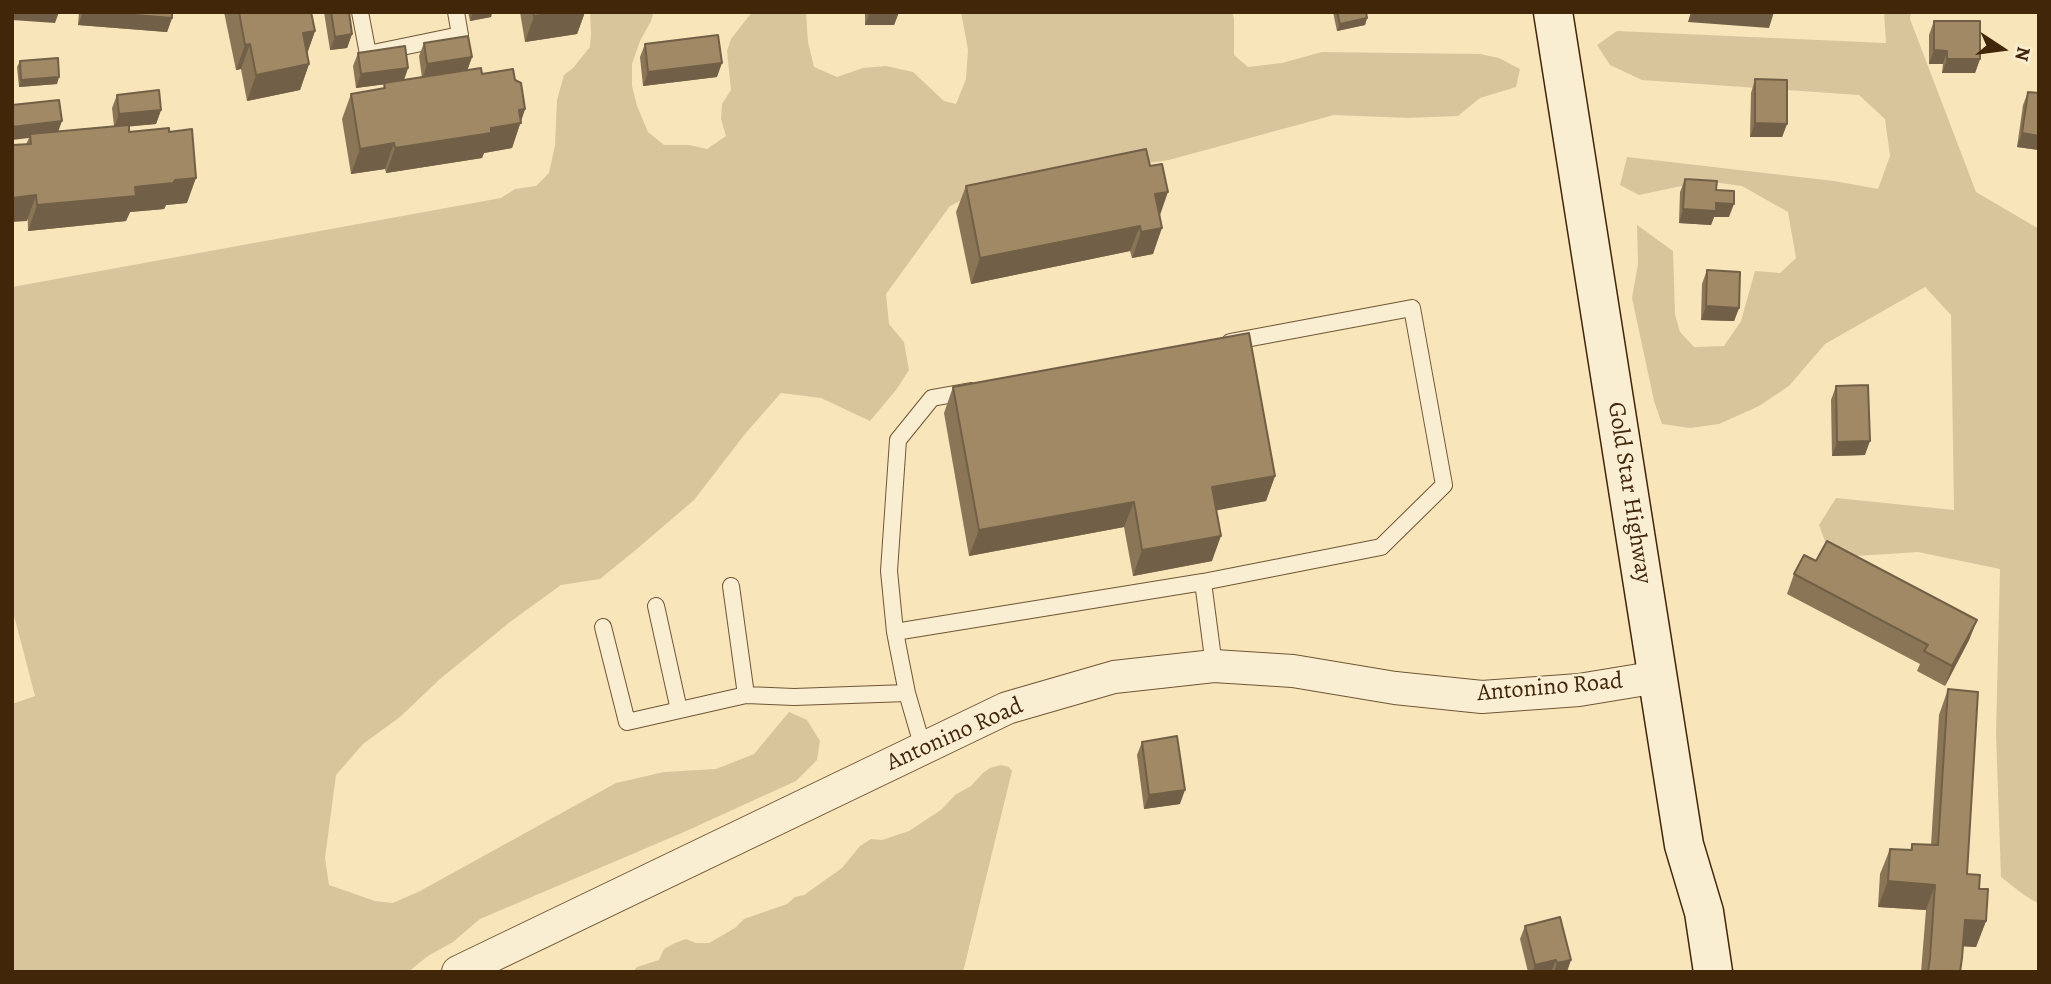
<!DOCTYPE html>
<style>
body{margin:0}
#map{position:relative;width:2051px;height:984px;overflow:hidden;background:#f8e5ba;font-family:Alegreya,serif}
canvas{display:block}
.frame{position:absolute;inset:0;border:14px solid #422609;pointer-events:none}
.north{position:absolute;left:1967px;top:14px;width:70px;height:70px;-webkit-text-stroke:5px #faeed2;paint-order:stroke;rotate:103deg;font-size:19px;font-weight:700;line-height:28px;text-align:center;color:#422609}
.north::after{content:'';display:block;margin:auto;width:24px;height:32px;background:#422609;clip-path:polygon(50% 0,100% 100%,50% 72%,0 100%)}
</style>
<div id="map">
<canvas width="2051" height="984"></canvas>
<div class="frame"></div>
<div class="north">N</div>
</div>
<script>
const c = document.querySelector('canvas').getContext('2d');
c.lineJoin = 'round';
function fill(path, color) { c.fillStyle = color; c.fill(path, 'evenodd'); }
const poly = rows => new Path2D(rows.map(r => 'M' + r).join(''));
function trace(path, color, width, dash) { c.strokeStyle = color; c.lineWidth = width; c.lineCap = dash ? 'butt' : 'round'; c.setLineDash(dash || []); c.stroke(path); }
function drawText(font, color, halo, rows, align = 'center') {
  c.font = font + ' Alegreya,serif'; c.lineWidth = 5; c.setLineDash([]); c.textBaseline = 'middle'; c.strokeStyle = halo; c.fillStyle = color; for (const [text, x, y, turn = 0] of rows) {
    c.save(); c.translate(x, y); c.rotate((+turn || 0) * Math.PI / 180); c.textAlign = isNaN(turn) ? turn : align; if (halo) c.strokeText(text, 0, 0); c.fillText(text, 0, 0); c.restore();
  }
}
fill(poly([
 [590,12,654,12,651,21,640,41,632,64,632,86,637,106,648,132,664,145,689,145,707,149,726,136,721,119,722,104,731,90,727,51,731,39,752,12,806,12,808,42,814,67,837,77,863,68,886,66,913,72,944,101,956,104,966,79,968,50,961,12,1232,12,1234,19,1234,55,1248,67,1282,63,1322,52,1480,54,1499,58,1520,69,1516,87,1480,98,1458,116,1408,118,1334,115,1169,160,992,185,950,206,886,294,889,324,904,342,909,370,896,390,870,421,821,398,781,393,745,434,694,500,638,548,600,579,561,585,510,622,440,679,400,717,363,744,336,775,325,858,329,885,375,901,393,903,420,891,616,783,664,772,716,769,754,754,789,712,807,720,820,741,817,760,796,781,684,832,480,919,453,942,428,956,408,972,12,972,12,704,35,696,12,608,12,287,501,198,515,189,536,186,549,173,555,145,557,100,564,75,573,68,590,47,591,34],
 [1884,12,1911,12,1910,19,1976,192,2039,229,2039,621,2037,635,2039,638,2039,904,2024,895,2001,877,1996,734,2000,569,1918,552,1856,556,1827,547,1819,525,1836,498,1954,510,1951,315,1925,287,1825,344,1789,386,1759,406,1719,424,1690,428,1662,424,1654,401,1632,298,1638,264,1637,225,1673,251,1675,314,1680,332,1694,347,1724,346,1741,321,1755,271,1780,273,1796,258,1788,212,1742,186,1705,181,1639,195,1620,185,1627,157,1834,181,1878,189,1890,156,1885,119,1859,95,1642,80,1610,65,1597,45,1617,31,1886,43],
 [1001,765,1009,767,1012,771,963,972,632,972,637,967,659,960,664,949,675,943,686,939,696,943,709,943,735,928,744,919,787,904,795,897,804,895,842,868,860,846,871,839,882,840,909,831,941,810,955,795,971,786,983,773,990,768]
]), '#d9c59c');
const lane = poly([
 [360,12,368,54,460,35,456,12],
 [1203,582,1381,547,1444,485,1412,308,1230,342],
 [731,586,746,695],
 [656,606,679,710],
 [603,627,627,722,746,695,794,697,907,693],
 [895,632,889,571,898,440,932,398,971,391],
 [923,748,907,693,895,632,1203,582,1214,666]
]);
const street = poly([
 [458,972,1007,708,1114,677,1214,666,1293,671,1395,688,1482,697,1579,690,1658,677]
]);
const secondary = poly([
 [1553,12,1684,845,1704,912,1713,972]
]);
trace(lane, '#705635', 18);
trace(street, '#705635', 34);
trace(secondary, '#422609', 41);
trace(lane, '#faeed2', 16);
trace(street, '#faeed2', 32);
trace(secondary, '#faeed2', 38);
fill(poly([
 [79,12,172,12,172,18,167,32,78,25],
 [224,12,311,12,315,31,307,53,309,64,300,90,247,101,241,69,236,70],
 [324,12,349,12,352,34,347,48,330,50],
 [468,12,492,12,491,17,470,21],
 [520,12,585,12,577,34,525,42],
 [865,12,899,12,894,25,865,25],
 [1333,12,1366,12,1367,18,1365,25,1337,31],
 [1934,21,1980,59,1975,73,1942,73,1943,64,1929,64,1929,35],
 [424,43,472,57,467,71,515,80,525,109,512,148,484,153,482,158,386,173,385,169,351,174,342,119,351,94,383,89,384,84,356,88,353,66,358,53,408,68,404,80,422,78,419,56],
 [645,44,717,77,643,86,640,57],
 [20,61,57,84,19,87,17,67],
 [1755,79,1787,124,1782,137,1750,137,1751,93],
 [2028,92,2039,93,2039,150,2017,147,2023,105],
 [117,95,161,110,156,124,129,126,129,132,187,203,166,205,164,209,130,212,126,221,28,231,26,144,29,138,12,105,58,131,114,126,112,108],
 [1685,179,1716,190,1729,217,1714,217,1711,225,1679,223,1680,192],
 [966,186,1160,216,1153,254,1132,258,1130,251,971,284,956,212],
 [1707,270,1739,308,1734,321,1701,320,1702,284],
 [1836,386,1865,455,1832,456,1831,400],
 [953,387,1275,476,1266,501,1216,510,1212,561,1133,576,1124,527,969,556,944,413],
 [1816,561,1977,620,1969,640,1945,686,1917,671,1920,664,1787,594,1794,574],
 [1948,689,1967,874,1979,889,1986,921,1976,947,1963,946,1960,972,1921,972,1926,910,1878,907,1880,874,1890,849,1910,850,1912,844,1931,845,1939,715],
 [1142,742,1180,804,1144,809,1137,755],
 [1525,926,1567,972,1528,972,1520,939]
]), '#8a7657');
fill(poly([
 [14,12,59,12,55,23,12,20],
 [83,12,96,12,172,18,167,32,78,25],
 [473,12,492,12,491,17,470,21],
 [559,12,585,12,577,34,525,42,534,16],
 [870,12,899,12,894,25,865,25],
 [1691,12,1774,12,1769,28,1688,22],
 [1367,18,1365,25,1337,31,1340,24],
 [315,31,306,57,303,33],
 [352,34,347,48,330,50,335,37],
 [250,44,241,69,236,70,245,45],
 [1934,50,1947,51,1943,64,1929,64],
 [472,57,467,71,423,78,427,64],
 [1947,59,1980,59,1975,73,1942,73],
 [722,63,717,77,643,86,648,72],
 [309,64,300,90,247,101,256,75],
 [408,68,403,82,356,88,361,74],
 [59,77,57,84,19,87,21,80],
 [525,109,512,148,484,153,482,158,386,173,395,148,491,128,519,110],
 [161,110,156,124,114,128,119,114],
 [62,121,57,135,30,134,29,138,12,140,12,127],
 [1755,123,1787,124,1782,137,1750,137],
 [2022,133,2039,136,2039,150,2017,147],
 [394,143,385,169,351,174,360,149],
 [196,178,187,203,166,205,164,209,130,212,126,221,28,231,37,205,175,180],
 [1168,192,1159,218,1155,194],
 [36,195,27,221,12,222,12,198],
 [1716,203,1734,204,1729,217,1714,217,1711,225,1679,223,1683,209],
 [1140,226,1130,251,971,284,980,258],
 [1162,228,1153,254,1132,258,1141,232],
 [1706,306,1739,308,1734,321,1701,320],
 [1870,441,1865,455,1832,456,1837,442],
 [1275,476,1266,501,1203,513,1212,487],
 [1134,502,1124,527,969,556,979,530],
 [1221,536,1212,561,1133,576,1142,550],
 [1977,620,1969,640,1945,686,1952,666],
 [1185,790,1180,804,1144,809,1149,795],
 [1888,881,1935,885,1926,910,1878,907],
 [1965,920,1986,921,1976,947,1956,946],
 [1556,960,1551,972,1532,972,1535,965],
 [1571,960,1567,972,1554,972,1557,963]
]), '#716047');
const building = poly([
 [96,12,172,12,172,18,96,12],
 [239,12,311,12,315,31,303,33,309,64,256,75,250,44,245,45,239,12],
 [331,12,349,12,352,34,335,37,331,12],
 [533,12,559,12,534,16,533,12],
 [1337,12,1366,12,1367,18,1340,24,1337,12],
 [1934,21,1980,21,1980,59,1947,59,1947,51,1934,50,1934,21],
 [718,35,722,63,648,72,645,44,718,35],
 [468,36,472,57,427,64,424,43,468,36],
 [405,46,408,68,361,74,358,53,405,46],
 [58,58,59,77,21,80,20,61,58,58],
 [481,68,482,74,513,69,515,80,521,83,525,109,519,110,521,123,491,128,491,133,395,148,394,143,360,149,351,94,385,88,384,83,481,68],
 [1755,79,1787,80,1787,124,1755,123,1755,79],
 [159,90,161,110,119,114,117,95,159,90],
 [2028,92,2039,93,2039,136,2022,133,2028,92],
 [59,100,62,121,12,127,12,105,59,100],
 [129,125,129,132,169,128,169,132,192,129,196,178,175,180,173,183,135,187,136,196,37,205,36,195,12,198,12,145,31,144,30,134,129,125],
 [1146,149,1150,166,1162,164,1168,192,1155,194,1162,228,1141,232,1140,226,980,258,966,186,1146,149],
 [1685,179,1717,181,1716,190,1734,191,1734,204,1716,203,1716,211,1683,209,1685,179],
 [1707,270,1740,272,1739,308,1706,306,1707,270],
 [1249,333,1275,476,1212,487,1221,536,1142,550,1134,502,979,530,953,387,1249,333],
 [1868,385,1870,441,1837,442,1836,386,1868,385],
 [1827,541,1977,620,1952,666,1924,651,1928,645,1794,574,1804,555,1816,561,1827,541],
 [1948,689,1978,692,1967,874,1980,875,1979,889,1988,889,1986,921,1965,920,1962,958,1960,972,1928,972,1930,958,1935,885,1888,881,1890,849,1912,850,1912,844,1938,845,1948,689],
 [1177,736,1185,790,1149,795,1142,742,1177,736],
 [1560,917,1571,960,1557,963,1556,960,1535,965,1525,926,1560,917]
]);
fill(building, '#a18965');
trace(building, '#716047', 2);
drawText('24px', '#422609', '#faeed2', [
 ["Gold Star Highway",1629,493,81],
 ["Antonino Road",1550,688,-5],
 ["Antonino Road",955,735,-24]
]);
</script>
